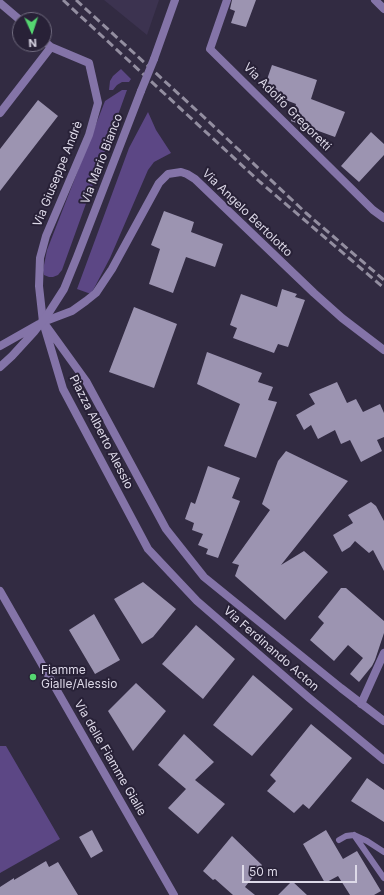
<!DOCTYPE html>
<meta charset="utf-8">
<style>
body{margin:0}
#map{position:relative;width:384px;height:895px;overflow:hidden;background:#322b42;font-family:Inter,sans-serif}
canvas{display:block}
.north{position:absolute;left:12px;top:12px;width:40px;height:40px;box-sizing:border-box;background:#282137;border:1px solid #706b7e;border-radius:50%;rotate:177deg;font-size:11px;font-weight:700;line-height:16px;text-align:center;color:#ddd9e8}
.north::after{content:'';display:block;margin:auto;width:14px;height:18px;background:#55d671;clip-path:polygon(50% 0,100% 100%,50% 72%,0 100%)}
.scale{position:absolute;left:242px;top:865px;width:115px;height:18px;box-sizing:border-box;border:2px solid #ddd9e8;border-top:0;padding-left:5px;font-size:12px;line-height:14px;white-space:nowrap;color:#ddd9e8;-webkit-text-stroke:3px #282137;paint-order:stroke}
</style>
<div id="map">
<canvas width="384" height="895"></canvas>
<div class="north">N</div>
<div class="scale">50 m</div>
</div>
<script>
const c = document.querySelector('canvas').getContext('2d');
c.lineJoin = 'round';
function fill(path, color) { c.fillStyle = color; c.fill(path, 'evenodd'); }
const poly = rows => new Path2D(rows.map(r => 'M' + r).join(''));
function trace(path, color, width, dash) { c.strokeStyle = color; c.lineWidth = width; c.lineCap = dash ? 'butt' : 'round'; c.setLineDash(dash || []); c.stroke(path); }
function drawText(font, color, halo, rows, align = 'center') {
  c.font = font + ' Inter,sans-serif'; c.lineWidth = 4; c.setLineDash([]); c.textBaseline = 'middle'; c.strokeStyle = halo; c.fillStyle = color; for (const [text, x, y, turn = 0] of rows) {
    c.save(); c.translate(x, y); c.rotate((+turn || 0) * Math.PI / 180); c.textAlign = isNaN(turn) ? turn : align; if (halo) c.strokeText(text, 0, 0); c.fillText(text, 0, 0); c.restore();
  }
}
fill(poly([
 [104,0,159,0,147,35]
]), '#3c3350');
fill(poly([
 [121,69,131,79,129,82,122,82,117,85,113,90,109,90,110,81,113,76],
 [122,90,127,90,62,270,58,275,53,277,49,277,44,275,43,270,47,250,105,101],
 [148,112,156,130,171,153,154,162,148,170,110,258,91,294,77,289,129,148],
 [0,746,6,746,60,839,0,873]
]), '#5c4785');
fill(poly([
 [232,0,256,0,246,27,231,23,235,11,230,9],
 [272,65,317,80,311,99,345,112,335,137,291,121,296,104,263,91],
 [38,100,58,116,0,191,0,149],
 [371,132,384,144,384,155,359,182,341,166],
 [164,211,194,222,191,232,223,244,215,267,186,257,173,293,149,284,160,249,151,245],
 [282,289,297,294,295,297,305,300,288,347,278,344,274,353,233,338,237,328,230,325,241,294,277,307],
 [134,307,177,324,154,388,109,372],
 [207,352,262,373,258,382,273,387,268,400,277,402,256,458,224,446,240,404,197,384],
 [337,382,347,403,356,399,363,412,380,404,384,413,384,437,377,440,382,451,361,462,350,440,341,444,335,430,318,439,311,425,304,430,296,415,315,404,309,394],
 [286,451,348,481,281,565,304,551,328,572,285,620,235,576,239,565,232,563,270,510,262,504,278,461],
 [208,466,240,478,232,498,240,501,218,558,206,554,208,549,198,545,203,534,192,530,194,523,185,519,191,502,195,504],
 [371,502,376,506,384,521,384,571,373,550,369,553,355,541,350,547,342,552,333,535,353,523,348,515],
 [143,582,176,609,153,637,142,644,114,599],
 [341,588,346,588,384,621,384,633,375,660,372,666,359,682,350,674,363,658,348,645,334,661,310,640,324,623,318,617],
 [94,614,120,660,95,674,69,630],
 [196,625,235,659,203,699,162,664],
 [253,675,293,709,252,756,213,725],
 [136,683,166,711,133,751,108,711],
 [311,724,352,758,309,809,303,804,294,813,267,791,276,781,270,775],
 [184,734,214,762,195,780,225,804,198,834,168,808,186,789,158,765],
 [367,778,384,790,384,822,351,801],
 [92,830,103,851,91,858,79,837],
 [326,830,343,859,357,851,381,891,374,895,350,895,338,876,325,883,303,844],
 [232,836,262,865,245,887,255,895,233,895,215,879,213,880,203,871],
 [46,861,49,867,58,862,78,895,0,895,0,887,14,878,14,880],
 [292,881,307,895,278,895]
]), '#9c94b1');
trace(poly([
 [354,835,384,878],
 [339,840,346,836,354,835,367,841,384,852]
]), '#8474a8', 6);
trace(poly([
 [227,0,210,49,373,210,384,218],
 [0,3,20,20],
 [44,41,51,47,89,63,98,103,89,135,46,236,40,258,39,286,43,322,63,389,148,549,197,601,308,697,384,760],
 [0,113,51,47],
 [43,322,72,311,86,301,96,293,112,269,159,183,168,174,181,172,187,174,195,179,314,293,342,318,384,350],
 [47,327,86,381,166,529,204,577,341,688,384,721],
 [361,704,384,653]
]), '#8474a8', 8);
trace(poly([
 [375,0,384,9],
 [154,59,175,0],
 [0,346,39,324],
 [0,367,12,356,34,332,48,314,64,289,77,257,141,91],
 [0,591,174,895]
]), '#8474a8', 8);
trace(poly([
 [63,0,260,182,384,288],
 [76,0,206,119,306,213,384,280]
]), '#938ea0', 3, [8, 4]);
trace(poly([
 [141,91,154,59]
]), '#8474a8', 8);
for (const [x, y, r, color] of [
 [33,677,4,"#55d671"]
]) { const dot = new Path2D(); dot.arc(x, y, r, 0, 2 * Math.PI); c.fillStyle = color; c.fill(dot); trace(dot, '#282137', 1.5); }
drawText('12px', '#ddd9e8', '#282137', [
 ["Via Adolfo Gregoretti",287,107,45],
 ["Via Mario Bianco",102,159,-69],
 ["Via Giuseppe Andrè",58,174,-68],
 ["Via Angelo Bertolotto",247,213,44],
 ["Piazza Alberto Alessio",101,432,63],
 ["Via Ferdinando Acton",271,649,41],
 ["Via delle Fiamme Gialle",110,758,60]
]);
drawText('12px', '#ddd9e8', '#282137', [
 ["Fiamme",41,670],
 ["Gialle/Alessio",41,684]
], 'left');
</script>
